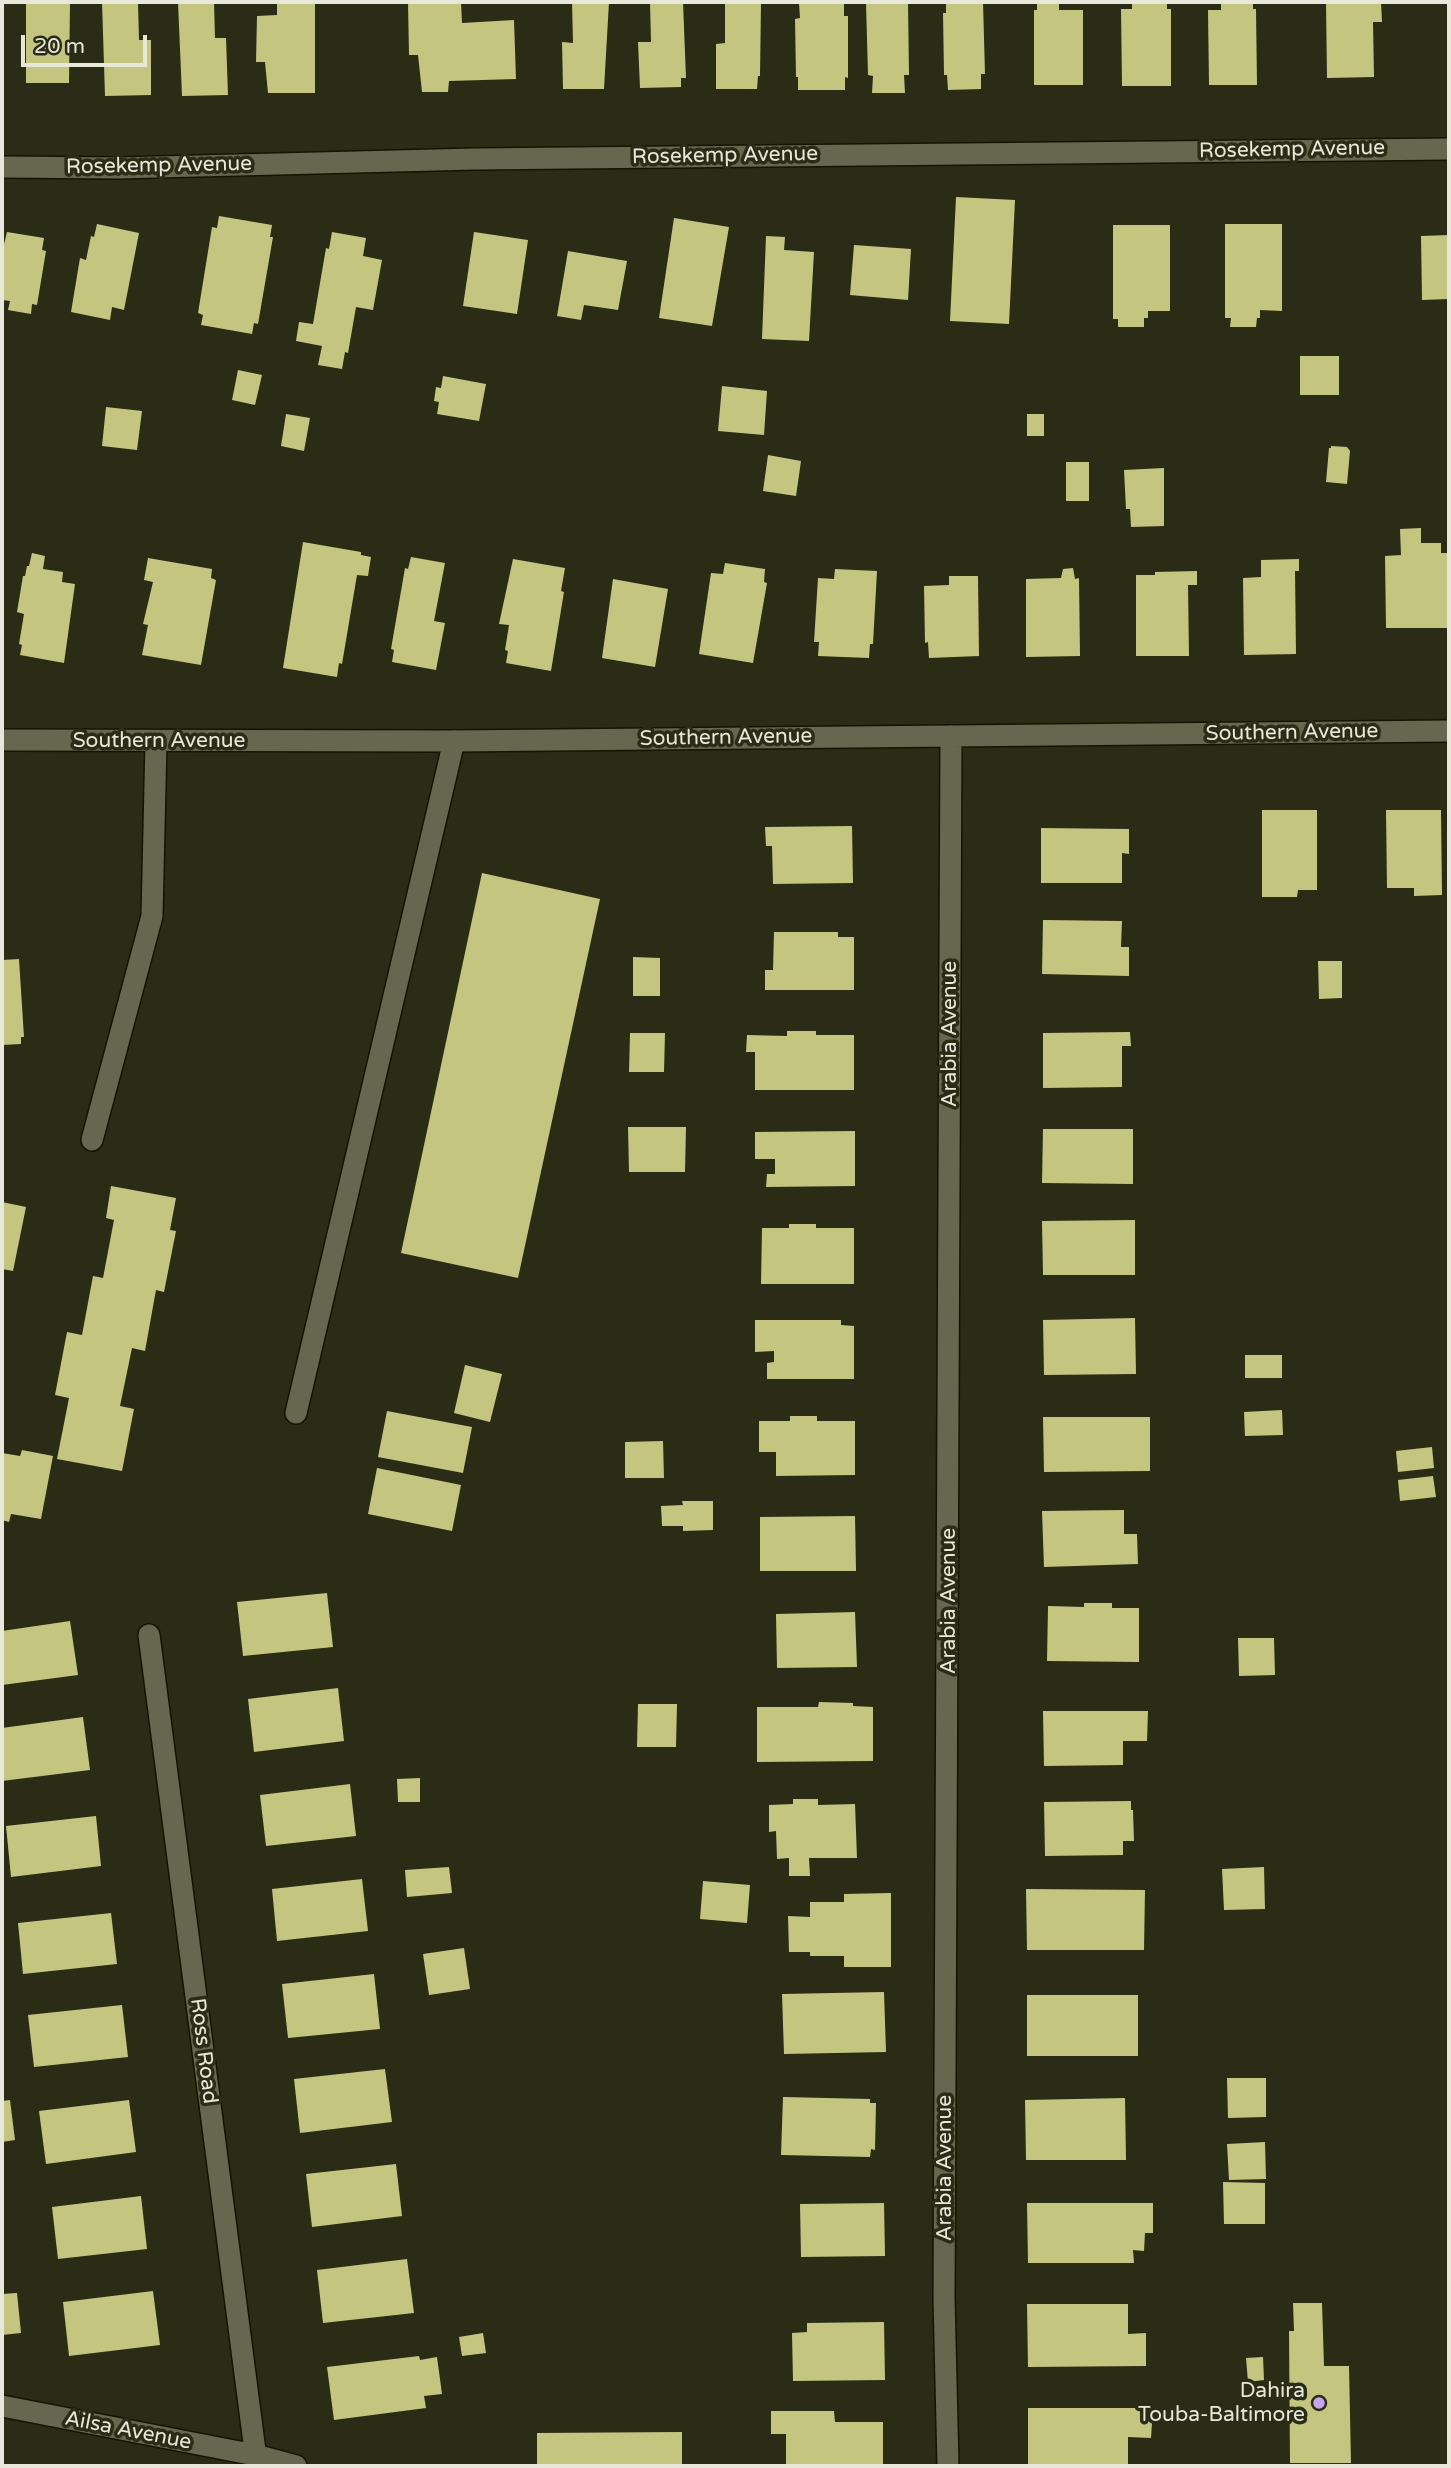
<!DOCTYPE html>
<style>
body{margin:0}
#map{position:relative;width:1451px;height:2468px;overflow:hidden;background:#2b2c16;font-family:"Varela Round",sans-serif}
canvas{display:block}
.frame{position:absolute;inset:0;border:4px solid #e7e7da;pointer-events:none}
.scale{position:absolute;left:21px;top:35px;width:126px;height:32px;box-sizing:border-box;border:4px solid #e7e7da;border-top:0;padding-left:9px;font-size:21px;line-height:24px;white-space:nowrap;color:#e7e7da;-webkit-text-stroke:5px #2b2c16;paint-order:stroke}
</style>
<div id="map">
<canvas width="1451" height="2468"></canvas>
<div class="frame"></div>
<div class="scale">20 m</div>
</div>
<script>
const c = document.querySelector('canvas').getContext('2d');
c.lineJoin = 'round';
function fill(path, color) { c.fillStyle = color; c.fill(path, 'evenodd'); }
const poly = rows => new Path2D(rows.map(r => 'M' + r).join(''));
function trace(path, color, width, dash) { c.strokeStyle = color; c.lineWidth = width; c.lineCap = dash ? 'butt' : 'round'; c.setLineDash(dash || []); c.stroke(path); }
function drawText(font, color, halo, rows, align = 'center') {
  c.font = font + ' "Varela Round",sans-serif'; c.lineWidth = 7; c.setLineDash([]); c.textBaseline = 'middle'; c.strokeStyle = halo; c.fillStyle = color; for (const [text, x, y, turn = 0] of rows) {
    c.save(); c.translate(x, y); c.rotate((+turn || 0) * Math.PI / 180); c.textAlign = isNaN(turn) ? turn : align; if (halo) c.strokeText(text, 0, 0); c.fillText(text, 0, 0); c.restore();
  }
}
fill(poly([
 [26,2,66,2,70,4,69,83,26,83],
 [102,2,138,2,139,40,151,40,151,95,105,96],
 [178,2,214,2,215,38,226,38,228,95,182,96],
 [408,2,461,2,462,23,514,20,516,79,449,81,448,92,422,92,418,55,409,55],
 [572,2,609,2,604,89,563,89,562,42,573,43],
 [650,2,683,2,686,78,681,78,681,87,640,88,638,42,651,42],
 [725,2,761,2,760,76,758,76,757,89,716,89,716,44,725,43],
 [866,2,908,2,909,75,904,75,905,93,872,93,873,76,868,75],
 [946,2,983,2,985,74,981,74,981,89,948,90,947,75,944,75,943,13,946,13],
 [1037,2,1059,2,1059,10,1083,10,1083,85,1034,85,1034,10,1037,10],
 [1132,2,1167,2,1167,9,1171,9,1171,86,1122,86,1121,9,1132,9],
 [1221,2,1253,2,1253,9,1256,9,1257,85,1209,85,1208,10,1221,10],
 [1326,2,1381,2,1382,22,1373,22,1374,77,1327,78],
 [799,3,844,3,844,16,848,16,848,78,845,77,845,90,798,90,798,77,796,77,795,19,800,18],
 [277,4,315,4,315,93,268,93,265,62,256,62,257,16,277,15],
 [956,197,1015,200,1009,324,950,321],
 [219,216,272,225,270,237,273,237,258,324,254,323,252,334,201,325,203,315,198,313,212,227,217,228],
 [674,218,729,227,712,326,659,318],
 [97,224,139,233,124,310,112,307,110,320,71,312,80,258,86,260,91,236,94,237],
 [1225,224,1282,224,1282,311,1260,310,1260,318,1257,318,1256,327,1230,327,1231,318,1225,318],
 [1113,225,1170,225,1170,311,1148,311,1148,318,1144,318,1144,327,1118,327,1118,319,1113,319],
 [7,232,44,238,42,250,46,251,37,305,32,304,31,314,8,310,10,301,2,300,2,244,4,244],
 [332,232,366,238,363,256,382,260,373,310,356,307,348,353,345,352,342,369,318,365,322,346,296,341,299,322,313,324,326,248,329,249],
 [474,232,528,240,517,314,463,306],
 [1449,235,1449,299,1422,300,1421,236],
 [766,236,785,237,784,250,814,252,809,341,762,339],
 [854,245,911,249,908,300,850,295],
 [568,251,627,261,618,310,584,305,581,320,557,316],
 [1300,356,1339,356,1339,395,1300,395],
 [238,370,262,375,255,405,232,400],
 [443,376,486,384,479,421,437,414,439,402,434,401,436,387,441,388],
 [722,386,767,391,764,435,718,431],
 [106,407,142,411,137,450,102,446],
 [286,414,310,418,304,451,281,446],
 [1027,414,1044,414,1044,436,1027,436],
 [1331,446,1347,447,1350,451,1347,484,1326,482,1329,448,1331,448],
 [768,455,801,461,796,496,763,491],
 [1066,462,1089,462,1089,501,1066,501],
 [1164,468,1164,526,1131,527,1130,509,1126,509,1124,470],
 [1421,528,1421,543,1441,543,1441,553,1449,553,1449,628,1386,628,1385,556,1401,555,1400,529],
 [303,542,361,552,361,555,371,557,368,576,357,575,342,664,339,663,337,677,283,668],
 [32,553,45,556,43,569,63,572,62,582,75,584,64,663,20,655,22,645,19,644,24,614,17,612,23,576,25,576,27,566,29,566],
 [411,557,445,563,434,621,445,623,436,670,392,662,394,650,391,649,405,568,408,569],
 [148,558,212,569,211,578,216,580,201,665,142,655,148,625,143,624,153,582,144,580],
 [513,559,565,568,561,591,564,592,551,671,506,663,508,651,505,650,509,625,499,624],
 [1299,559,1299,571,1295,571,1296,654,1244,655,1243,578,1261,577,1261,560],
 [725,563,765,569,764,582,767,583,753,663,699,654,711,573,723,574],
 [1073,568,1075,579,1079,578,1080,656,1026,657,1026,579,1061,578,1063,569],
 [835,569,877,571,873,644,870,644,869,658,818,656,819,642,814,642,818,578,834,579],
 [1197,571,1197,585,1188,585,1189,656,1136,656,1136,575,1155,575,1155,572],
 [949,576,978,576,979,656,929,658,928,642,925,643,924,586,949,585],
 [613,579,668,589,655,667,602,658],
 [1262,810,1317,810,1317,890,1298,890,1297,897,1262,897],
 [1386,810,1441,810,1442,895,1414,896,1414,888,1387,888],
 [852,826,853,883,773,884,772,846,766,846,765,827],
 [1041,828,1129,829,1129,854,1122,853,1122,883,1041,883],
 [482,873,600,899,518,1278,401,1253],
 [1043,920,1122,921,1121,947,1129,947,1129,976,1042,974],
 [774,932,838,932,838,937,854,937,854,990,765,990,765,970,773,970],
 [633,957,660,958,660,996,633,996],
 [19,959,24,1037,21,1037,21,1044,2,1045,2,960],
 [1318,961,1342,961,1342,998,1319,999],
 [787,1031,816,1031,816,1035,854,1035,854,1090,755,1090,755,1052,746,1052,747,1035,787,1036],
 [1130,1032,1131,1046,1122,1046,1122,1087,1043,1088,1043,1033],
 [630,1033,665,1033,664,1072,629,1072],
 [628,1127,686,1127,685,1172,629,1172],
 [1043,1129,1133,1129,1133,1184,1042,1183],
 [855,1131,855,1186,766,1187,767,1174,775,1174,775,1159,755,1159,755,1132],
 [111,1186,176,1198,170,1230,176,1231,164,1292,156,1290,145,1351,132,1348,120,1406,134,1409,122,1471,57,1459,69,1398,55,1395,67,1332,82,1335,93,1276,103,1278,114,1220,106,1218],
 [2,1202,26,1207,13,1271,2,1269],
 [1135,1220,1135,1275,1043,1275,1042,1221],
 [789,1224,816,1224,816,1228,854,1228,854,1284,761,1284,762,1228,789,1228],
 [1135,1318,1136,1374,1044,1375,1043,1320],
 [755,1320,841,1320,841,1325,854,1326,854,1379,767,1379,767,1363,774,1362,774,1351,755,1352],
 [1245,1355,1282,1355,1282,1378,1245,1378],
 [465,1365,502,1374,490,1422,454,1413],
 [1282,1410,1283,1435,1245,1436,1244,1412],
 [387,1411,472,1427,463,1473,378,1457],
 [790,1416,817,1416,817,1421,855,1421,855,1475,776,1476,776,1452,759,1452,759,1421,790,1421],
 [1043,1417,1150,1417,1150,1471,1044,1472],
 [663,1441,664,1478,625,1478,625,1442],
 [1432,1447,1434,1468,1398,1472,1396,1451],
 [22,1450,53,1456,41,1519,11,1514,9,1522,2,1520,2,1453,20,1456],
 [377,1468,461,1485,452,1531,368,1514],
 [1433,1476,1436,1497,1400,1501,1398,1480],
 [682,1501,713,1501,713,1530,683,1531,683,1526,662,1526,661,1506,683,1505],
 [1124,1510,1124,1534,1137,1534,1138,1564,1044,1567,1042,1511],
 [855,1516,856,1571,760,1571,760,1517],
 [327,1593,333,1647,243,1656,237,1602],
 [1084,1603,1112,1603,1112,1608,1139,1608,1139,1662,1047,1661,1048,1606,1084,1607],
 [855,1612,857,1667,777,1668,776,1614],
 [70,1621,78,1675,2,1685,2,1631],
 [1238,1638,1274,1638,1275,1675,1239,1676],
 [338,1688,344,1741,254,1752,248,1699],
 [819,1702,853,1703,853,1706,873,1707,873,1761,757,1762,757,1707,818,1707],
 [638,1704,677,1704,676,1747,637,1747],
 [1043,1711,1148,1711,1147,1741,1123,1741,1123,1765,1044,1766],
 [83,1717,90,1770,2,1781,2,1728],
 [420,1778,420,1802,398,1802,397,1779],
 [350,1784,356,1836,266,1846,260,1795],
 [793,1799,818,1799,818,1805,855,1804,857,1858,809,1858,810,1876,789,1876,789,1858,777,1859,776,1831,769,1832,769,1805,793,1804],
 [1131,1801,1131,1810,1133,1810,1134,1841,1123,1841,1123,1855,1045,1856,1044,1802],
 [96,1816,101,1866,11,1877,6,1826],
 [449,1867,452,1893,407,1897,405,1870],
 [1264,1867,1265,1909,1224,1910,1222,1869],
 [362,1879,368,1931,277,1941,272,1889],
 [703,1881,750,1885,747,1923,700,1919],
 [1026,1889,1145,1890,1144,1950,1027,1950],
 [891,1893,891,1967,844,1967,844,1956,810,1956,810,1952,789,1952,788,1916,810,1917,810,1902,844,1902,844,1894],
 [111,1913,117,1964,23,1974,18,1923],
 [464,1948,470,1989,429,1995,423,1954],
 [374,1974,380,2029,288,2038,282,1984],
 [884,1992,886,2052,784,2054,782,1994],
 [1027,1995,1138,1995,1138,2056,1027,2056],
 [122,2005,128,2057,34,2067,28,2015],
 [385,2069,392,2122,300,2133,294,2079],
 [1227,2078,1266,2078,1266,2117,1228,2118],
 [783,2097,870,2099,870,2103,876,2103,875,2150,871,2149,870,2157,781,2155],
 [1125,2098,1126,2160,1026,2160,1025,2100],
 [10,2100,15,2140,2,2142,2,2101],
 [129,2100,136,2152,46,2164,39,2111],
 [1265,2142,1266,2179,1229,2180,1227,2144],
 [396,2164,402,2216,312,2227,306,2174],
 [1223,2182,1265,2183,1265,2224,1224,2224],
 [141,2196,147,2249,58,2259,52,2207],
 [884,2203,885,2256,801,2257,800,2204],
 [1027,2203,1153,2203,1153,2233,1145,2233,1144,2251,1133,2250,1134,2263,1028,2263],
 [407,2259,414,2313,323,2323,317,2270],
 [153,2291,160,2345,69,2356,63,2302],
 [17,2293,21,2333,2,2335,2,2294],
 [1293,2303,1322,2303,1324,2366,1349,2366,1351,2463,1290,2463,1289,2331,1294,2331],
 [1027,2304,1128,2304,1128,2334,1146,2333,1146,2366,1028,2367],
 [884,2322,885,2380,793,2381,792,2333,807,2332,807,2323],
 [483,2333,486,2353,462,2356,459,2337],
 [419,2356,420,2360,437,2357,442,2394,424,2396,426,2408,334,2420,327,2367],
 [1263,2357,1264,2380,1248,2382,1246,2358],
 [1028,2408,1153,2408,1151,2438,1128,2437,1128,2466,1028,2466],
 [771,2411,834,2411,835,2422,883,2422,883,2466,786,2466,786,2434,771,2434],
 [682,2432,682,2466,537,2466,537,2433]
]), '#c4c680');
const service = poly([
 [92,1140,152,916,156,741],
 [296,1413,454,741]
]);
const minor = poly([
 [2,167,118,168,475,159,1449,149],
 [2,740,454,741,1449,731],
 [149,1635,257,2466],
 [2,2406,255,2455,296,2466],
 [948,2466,944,2298,951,736]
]);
trace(service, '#141402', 24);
trace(minor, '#141402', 24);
trace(service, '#66674f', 21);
trace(minor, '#66674f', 21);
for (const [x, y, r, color] of [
 [1319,2403,7,"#c8a6ef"]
]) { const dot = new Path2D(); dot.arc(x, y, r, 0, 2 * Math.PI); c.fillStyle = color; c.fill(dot); trace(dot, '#2b2c16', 2.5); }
drawText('21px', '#e7e7da', '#2b2c16', [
 ["Rosekemp Avenue",1292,150,-1],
 ["Rosekemp Avenue",725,156,-1],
 ["Rosekemp Avenue",159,166,-1],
 ["Southern Avenue",1292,733,-1],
 ["Southern Avenue",726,738,-1],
 ["Southern Avenue",159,741],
 ["Arabia Avenue",950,1034,-90],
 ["Arabia Avenue",949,1601,-90],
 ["Ross Road",203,2051,83],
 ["Arabia Avenue",945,2168,-90],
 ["Ailsa Avenue",128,2431,11]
]);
drawText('21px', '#e7e7da', '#2b2c16', [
 ["Dahira",1305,2391],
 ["Touba-Baltimore",1305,2415]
], 'right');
</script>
